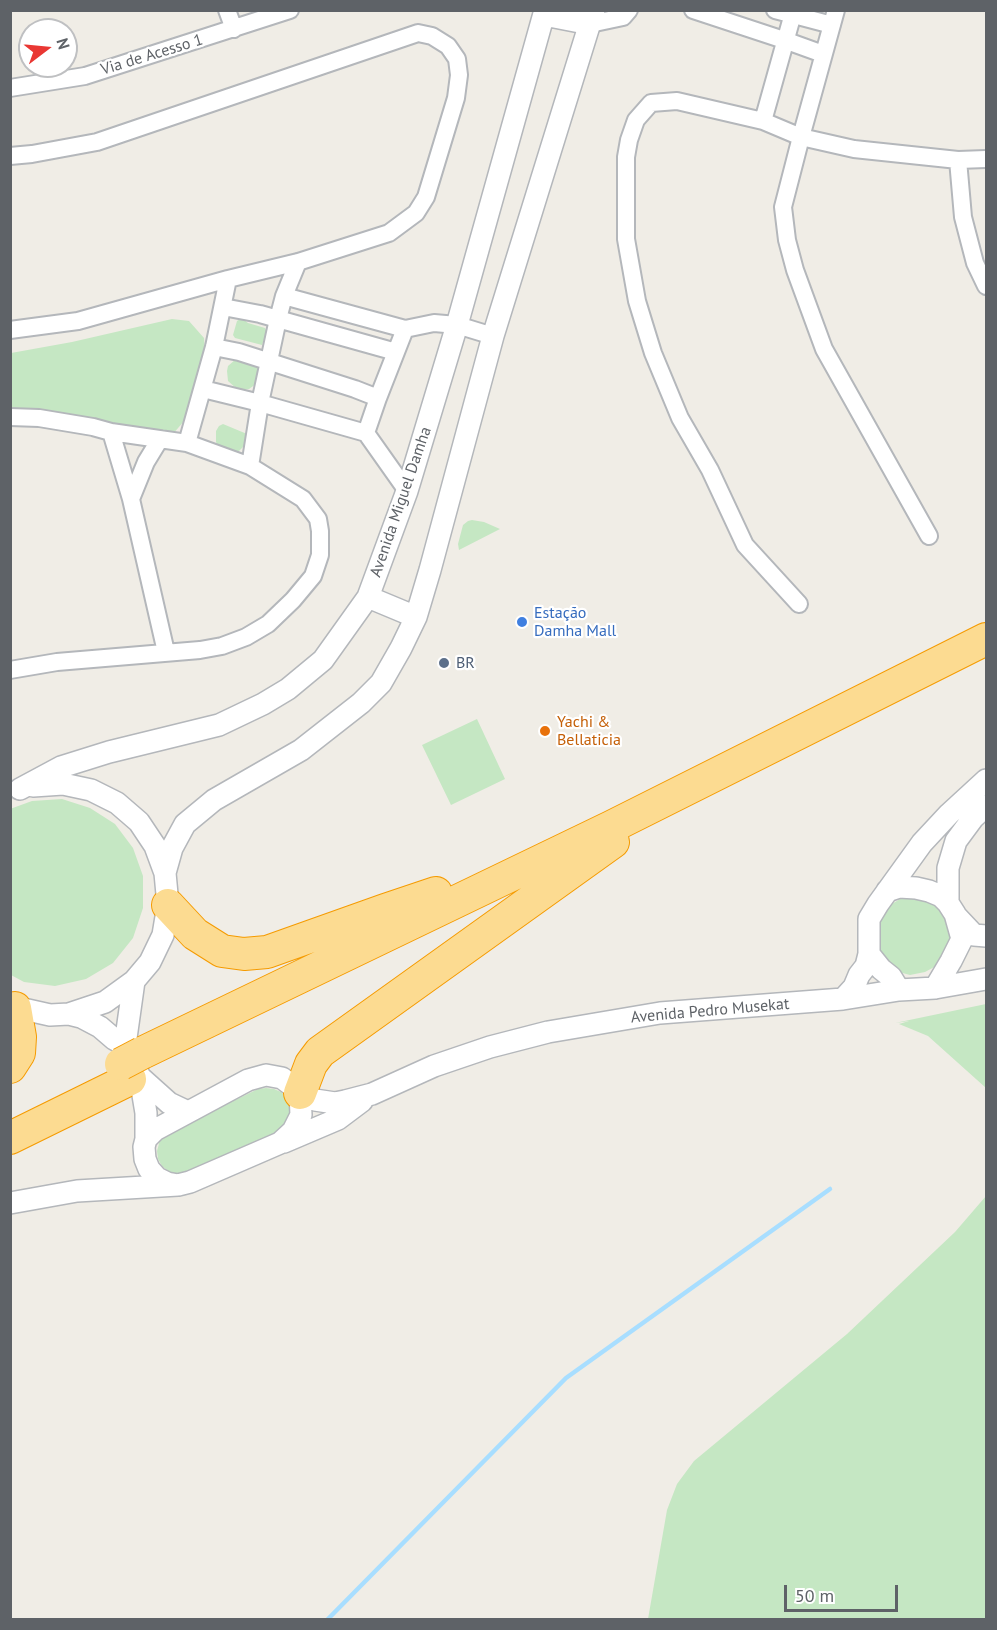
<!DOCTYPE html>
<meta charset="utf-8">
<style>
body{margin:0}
#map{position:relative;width:997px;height:1630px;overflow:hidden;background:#f0ede6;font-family:"PT Sans",sans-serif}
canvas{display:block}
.frame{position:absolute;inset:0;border:12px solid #5e6267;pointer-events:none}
.north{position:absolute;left:18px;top:18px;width:60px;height:60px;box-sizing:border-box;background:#fff;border:2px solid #bfc0c2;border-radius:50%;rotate:74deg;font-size:16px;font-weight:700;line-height:24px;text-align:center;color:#5e6267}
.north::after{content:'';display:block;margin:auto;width:21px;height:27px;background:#e93733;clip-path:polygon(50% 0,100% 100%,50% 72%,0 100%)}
.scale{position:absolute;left:784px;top:1585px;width:114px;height:27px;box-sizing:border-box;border:3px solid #5e6267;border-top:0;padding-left:8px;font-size:18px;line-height:21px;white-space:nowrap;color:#5e6267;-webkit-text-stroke:4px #fff;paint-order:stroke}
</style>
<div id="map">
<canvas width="997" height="1630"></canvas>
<div class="frame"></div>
<div class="north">N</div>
<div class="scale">50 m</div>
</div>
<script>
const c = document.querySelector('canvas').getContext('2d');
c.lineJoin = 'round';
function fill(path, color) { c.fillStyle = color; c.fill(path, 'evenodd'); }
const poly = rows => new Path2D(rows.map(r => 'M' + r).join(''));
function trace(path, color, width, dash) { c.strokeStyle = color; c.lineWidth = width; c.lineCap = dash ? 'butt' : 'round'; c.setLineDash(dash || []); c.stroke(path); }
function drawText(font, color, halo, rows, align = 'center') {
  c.font = font + ' "PT Sans",sans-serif'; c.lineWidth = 4.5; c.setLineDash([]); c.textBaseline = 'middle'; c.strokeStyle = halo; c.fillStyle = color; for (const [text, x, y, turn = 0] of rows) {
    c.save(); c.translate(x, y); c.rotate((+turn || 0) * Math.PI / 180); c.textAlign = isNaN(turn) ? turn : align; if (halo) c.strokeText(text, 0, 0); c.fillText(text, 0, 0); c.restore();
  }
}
fill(poly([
 [172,319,189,321,204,338,205,350,185,420,172,435,11,411,11,353,72,342],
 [240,319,243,319,248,323,265,328,267,332,262,345,235,338,233,335,237,321],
 [236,359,255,364,258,368,259,374,256,384,249,389,241,390,237,389,228,381,227,371,228,366],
 [223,424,247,434,247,443,239,451,234,453,218,447,216,442,216,431,219,426],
 [472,520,484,522,500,529,459,550,458,544,463,525,468,521],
 [477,719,505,779,451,805,422,745],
 [62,799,90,808,115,824,133,848,143,876,143,908,133,938,113,963,86,979,55,986,24,982,11,975,10,809,32,801],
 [915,897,929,901,941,910,949,923,951,938,938,965,925,972,910,975,895,971,876,948,877,919,887,907,900,899],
 [986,1004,986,1088,928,1036,899,1024,909,1021,895,1023],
 [266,1088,274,1089,281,1092,287,1098,290,1106,291,1114,281,1131,190,1173,178,1175,168,1171,162,1166,158,1159,157,1151,160,1140,165,1134,258,1089],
 [986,1196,986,1619,648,1619,667,1510,677,1484,694,1461,847,1334,955,1232]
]), '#c5e7c3');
trace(poly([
 [327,1620,566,1378,830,1189]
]), '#a8deff', 4.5);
const minor = poly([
 [227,10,234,29],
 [693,10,787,41,823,54],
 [775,10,832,25],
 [836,10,801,137,783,207,787,240,795,270,824,349,929,536],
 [590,24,623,17,629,10],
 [10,88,85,76,290,10],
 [763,121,794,10],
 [10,156,32,154,97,142,418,33,432,36,448,46,457,59,459,75,456,98,426,197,416,213,389,233,298,262,228,279,78,321,10,330],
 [958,160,963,217,975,263,986,286],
 [284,296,405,329],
 [223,307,260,314,396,352],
 [214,347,239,352,355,389,378,398],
 [203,389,260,403,366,433],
 [10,417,39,418,93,427,111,432,187,443,250,466,303,499,318,519,320,531,320,555,313,576,293,600,268,624,246,637,222,646,200,650,57,662,10,670],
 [111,432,131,499,166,652],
 [187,443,214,347,228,279],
 [250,466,260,403,278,319,284,296,298,262],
 [407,491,366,433,378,398,405,329,434,323,457,325,493,336],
 [131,499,146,462,160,439],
 [799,604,745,545,710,470,680,418,653,353,637,301,626,239,626,157,629,140,636,120,651,103,677,101,763,121,801,137,854,149,958,160,986,159]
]);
const tertiary = poly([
 [544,15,590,24],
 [368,597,416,617],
 [20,789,61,767,109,752,219,725,263,704,288,689,323,660,368,597,407,491,457,325,545,10],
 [165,873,172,848,185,824,214,800,301,750,361,703,381,683,401,648,416,617,430,570,493,336,594,10],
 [887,891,899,887,916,888,929,891,941,896,948,903,955,914,962,939,951,961,935,988],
 [948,903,948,868,956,841,973,818,986,806],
 [957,917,974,935,986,936],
 [869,954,881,969,891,977,899,990],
 [134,981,125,1045,140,1077,146,1113,146,1139],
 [843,999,854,987,859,975,866,966,869,954,869,919,878,904,922,843,949,814,986,780],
 [10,1006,50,1015,69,1014,105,1002,134,981,150,962,163,935,168,905,165,873,155,846,139,822,117,803,91,790,63,784,33,786],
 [69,1014,81,1017,100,1027,114,1039,125,1045],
 [140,1077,169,1103,188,1112],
 [300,1093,315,1100,335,1103,345,1101,372,1094,434,1066,490,1047,548,1032,660,1013,843,999,899,990,935,988,986,979],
 [284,1142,338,1119,362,1101],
 [10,1203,77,1191,178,1185,190,1182,280,1143,293,1131,301,1115,300,1093,294,1087,282,1078,266,1075,248,1080,155,1130,146,1139,144,1147,145,1159,149,1169,157,1178,167,1183,178,1185]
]);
const motorway = poly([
 [168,905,195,934,222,951,244,954,267,952,385,910,436,893],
 [142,1053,611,827,986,639],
 [10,1067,19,1053,20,1037,15,1008],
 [300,1093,311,1064,320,1052,613,842],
 [10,1138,130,1079]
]);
trace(minor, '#b4b7bb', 20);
trace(tertiary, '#b4b7bb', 24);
trace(motorway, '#f59b01', 34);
trace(minor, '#fff', 16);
trace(tertiary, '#fff', 21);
trace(motorway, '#fcdb91', 32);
const motorwayBridge = poly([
 [121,1064,142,1053]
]);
trace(motorwayBridge, '#f59b01', 34, []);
trace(motorwayBridge, '#fcdb91', 32);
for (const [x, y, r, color] of [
 [522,622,6,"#3f7fe0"],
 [444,663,6,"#5c6f8a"],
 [545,731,6,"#e8710a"]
]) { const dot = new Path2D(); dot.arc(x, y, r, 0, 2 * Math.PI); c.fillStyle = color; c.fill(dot); trace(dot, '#fff', 2); }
drawText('16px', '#5e6267', '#fff', [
 ["Via de Acesso 1",152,55,-17],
 ["Avenida Miguel Damha",401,502,-71],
 ["Avenida Pedro Musekat",710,1011,-5]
]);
drawText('16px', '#366cbe', '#fff', [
 ["Estação",534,613],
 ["Damha Mall",534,631]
], 'left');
drawText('16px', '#4e5e75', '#fff', [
 ["BR",456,663]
], 'left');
drawText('16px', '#c56008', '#fff', [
 ["Yachi &",557,722],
 ["Bellaticia",557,740]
], 'left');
</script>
